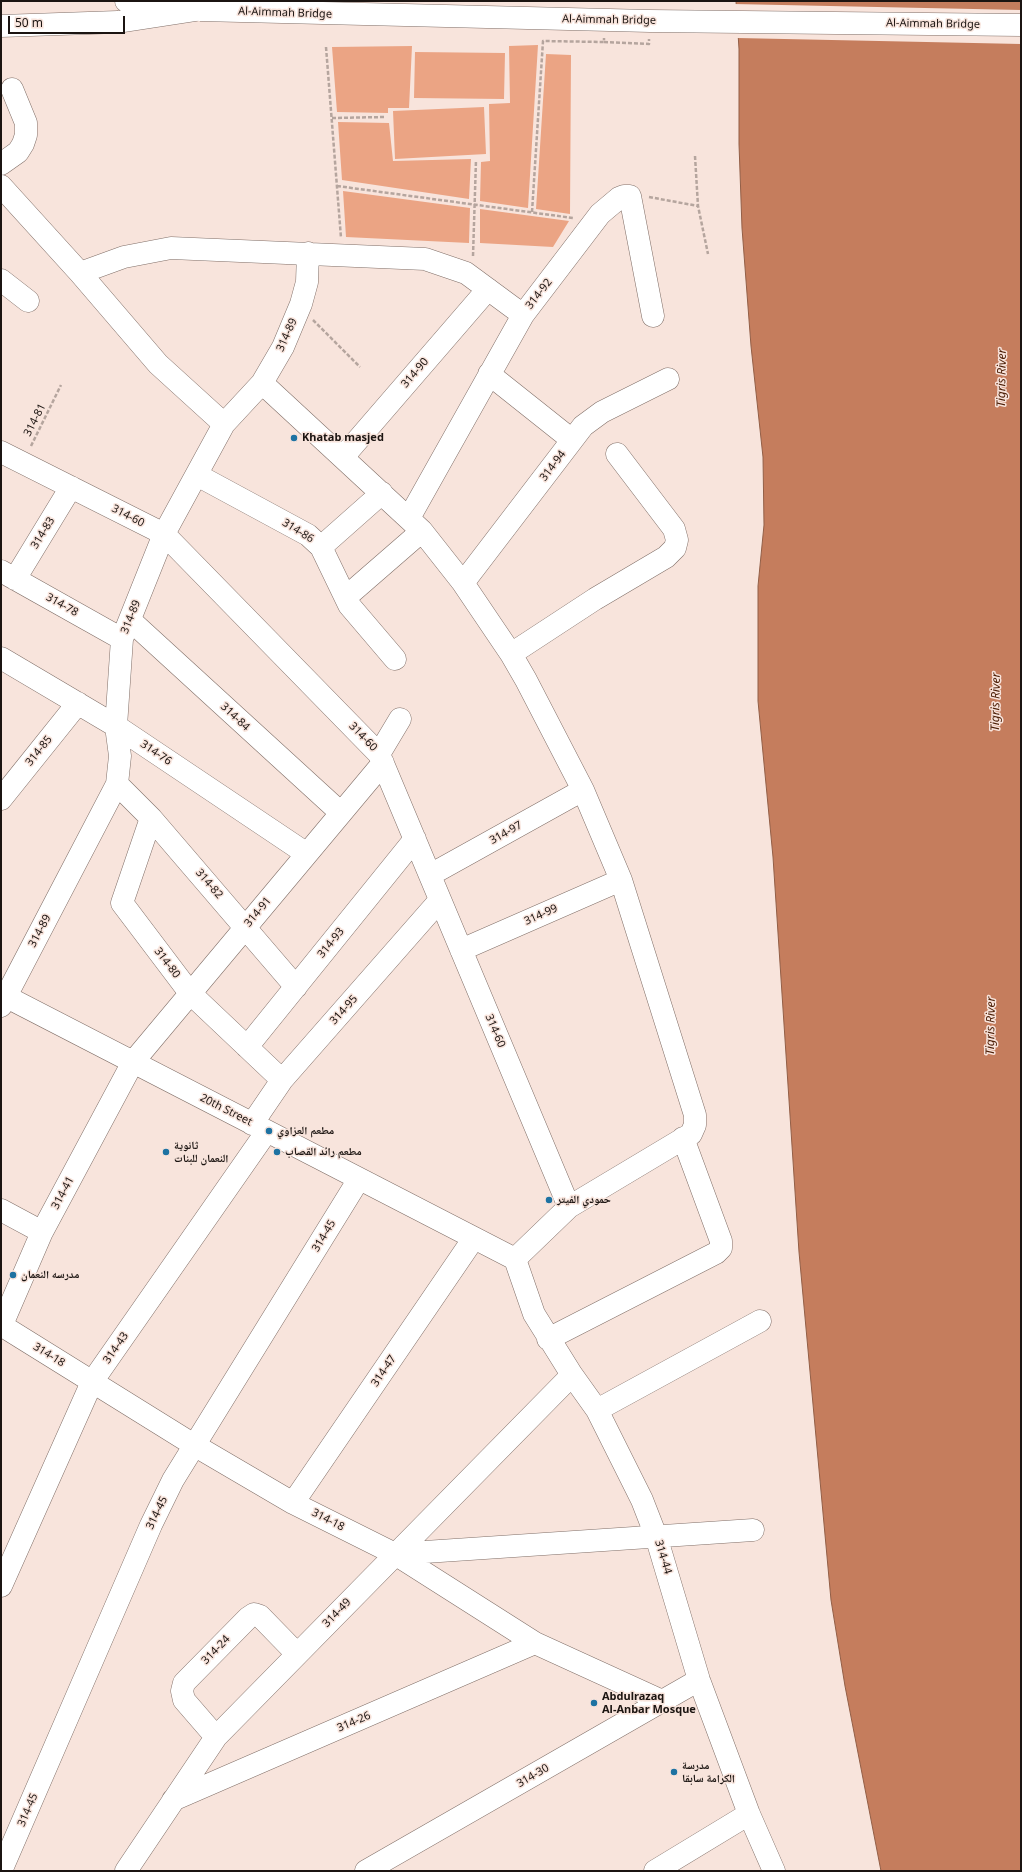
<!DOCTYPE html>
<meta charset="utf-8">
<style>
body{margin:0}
#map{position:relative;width:1022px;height:1872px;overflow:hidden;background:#f8e4dc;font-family:"Noto Sans",sans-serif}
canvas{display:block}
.frame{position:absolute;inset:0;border:2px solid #1b1411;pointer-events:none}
.scale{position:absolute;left:8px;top:16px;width:117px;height:18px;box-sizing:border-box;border:2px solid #1b1411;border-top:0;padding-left:5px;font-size:12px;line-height:14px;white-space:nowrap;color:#1b1411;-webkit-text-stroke:3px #f8e4dc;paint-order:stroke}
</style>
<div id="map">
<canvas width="1022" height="1872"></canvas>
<div class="frame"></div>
<div class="scale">50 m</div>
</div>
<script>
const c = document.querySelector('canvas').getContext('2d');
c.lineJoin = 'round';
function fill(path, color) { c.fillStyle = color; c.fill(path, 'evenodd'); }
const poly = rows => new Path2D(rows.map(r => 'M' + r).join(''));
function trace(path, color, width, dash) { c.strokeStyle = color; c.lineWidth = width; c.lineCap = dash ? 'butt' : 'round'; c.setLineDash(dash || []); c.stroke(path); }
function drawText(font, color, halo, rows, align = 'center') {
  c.font = font + ' "Noto Sans","Noto Naskh Arabic",sans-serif'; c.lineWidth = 3; c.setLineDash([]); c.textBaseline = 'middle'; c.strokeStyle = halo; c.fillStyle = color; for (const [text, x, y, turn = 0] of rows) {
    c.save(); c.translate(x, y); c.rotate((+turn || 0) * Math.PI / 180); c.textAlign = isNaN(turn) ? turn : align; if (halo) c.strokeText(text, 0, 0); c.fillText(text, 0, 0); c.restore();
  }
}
fill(poly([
 [538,45,528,208,480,201,481,162,490,161,489,104,510,103,509,46],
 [412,46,409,108,388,108,388,113,337,112,332,47],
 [415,52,505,53,504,99,414,98],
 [546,54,571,55,570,214,536,209],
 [484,107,486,154,395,159,393,111],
 [338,122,389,123,393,161,471,159,469,199,342,180],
 [343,191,470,208,469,243,346,237],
 [480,209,569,221,553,247,480,243]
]), '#eba484');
const water = poly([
 [736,1,1021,1,1021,1871,881,1871,845,1686,831,1600,799,1252,773,857,758,701,758,586,764,525,763,457,751,346,742,228,739,144,739,49,736,1]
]);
fill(water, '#c57d5d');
trace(water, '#925e46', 1);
fill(poly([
 [734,4,1021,10,1021,44,737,38]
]), '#f8e4dc');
const minor = poly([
 [1,164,18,152,23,144,26,135,26,123,12,89],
 [1,186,80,273,158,364,224,424],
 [80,273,124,257,171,248,425,259,466,273,523,315],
 [1,280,28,301],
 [489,374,572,440],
 [262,383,422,531,463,583,511,654,526,680,583,790,621,880,695,1115,695,1125,691,1134,569,1207,515,1259],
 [1,452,164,534,379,754,569,1207],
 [343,457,488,289],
 [197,475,308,535,321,547,349,605,395,659],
 [409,518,523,315,600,214,619,198,624,196,630,196,653,316],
 [321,547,382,493],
 [1,571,122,639],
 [15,579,71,487],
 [463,583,583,426,602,412,668,379],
 [346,597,422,531],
 [130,620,341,813],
 [511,654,595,599,666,557,675,548,677,540,674,529,617,454],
 [1,658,116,726,307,854],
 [379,754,400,719],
 [117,784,151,818,296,987],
 [1,799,78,703],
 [151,818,122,903,190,993,282,1080],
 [430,875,583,790],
 [461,950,621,880],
 [1,994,515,1259],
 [1,1006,117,784,120,756,116,726,122,639,164,534,224,424,262,383,283,347,301,304,307,282,308,253],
 [247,1047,415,839],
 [252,1124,282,1080,440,900],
 [1,1210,42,1232],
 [515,1259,534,1314,572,1375,597,1410,642,1500,656,1536,699,1680,749,1814,774,1871],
 [1,1325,194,1445,293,1503,395,1554,535,1643,662,1701],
 [1,1327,42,1232,133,1062,383,763],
 [548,1339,716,1253,721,1248,721,1241,683,1138],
 [597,1410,760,1321],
 [293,1503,474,1238],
 [395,1554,753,1530],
 [1,1586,92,1382,267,1131],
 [216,1737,184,1700,182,1691,184,1683,248,1618,254,1614,260,1616,297,1654],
 [173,1800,535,1643],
 [1,1871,151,1525,173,1480,359,1179],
 [126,1871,216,1737,572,1375],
 [366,1871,699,1680],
 [655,1871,749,1814]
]);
const major = poly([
 [126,1,172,7],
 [1,26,118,22,196,10]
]);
trace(minor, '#806f68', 23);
trace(major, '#806f68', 23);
trace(poly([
 [604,42,649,44,649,39],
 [326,47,341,238],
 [332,118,385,117],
 [695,156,698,206,708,254],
 [337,186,573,218],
 [649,197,698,206],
 [532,212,543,41,604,42,604,38],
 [473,256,476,160],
 [313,320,360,367],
 [31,446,61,385]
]), '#b5a59e', 2.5, [4, 2]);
trace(minor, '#fff', 22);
trace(major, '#fff', 22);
const majorBridge = poly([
 [200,10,650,21,1021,25]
]);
trace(majorBridge, '#806f68', 23, []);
trace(majorBridge, '#fff', 22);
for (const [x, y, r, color] of [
 [294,438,4,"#1d72a2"],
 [269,1131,4,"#1d72a2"],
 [166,1152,4,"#1d72a2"],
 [277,1152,4,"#1d72a2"],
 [549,1200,4,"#1d72a2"],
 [13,1275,4,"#1d72a2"],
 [594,1703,4,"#1d72a2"],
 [674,1772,4,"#1d72a2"]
]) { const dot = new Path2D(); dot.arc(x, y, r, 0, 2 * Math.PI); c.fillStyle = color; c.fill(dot); trace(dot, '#f8e4dc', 1.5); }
drawText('11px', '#1b1411', '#f8e4dc', [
 ["Al-Aimmah Bridge",285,13,2],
 ["Al-Aimmah Bridge",609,20,1],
 ["Al-Aimmah Bridge",933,24,1],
 ["314-92",539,294,-52],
 ["314-89",287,335,-66],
 ["314-90",415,373,-49],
 ["314-81",35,420,-63],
 ["314-94",553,466,-53],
 ["314-60",128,516,27],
 ["314-86",298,531,32],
 ["314-83",43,533,-58],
 ["314-78",62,605,29],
 ["314-89",131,617,-68],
 ["314-84",235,717,43],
 ["314-60",363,737,46],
 ["314-85",39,751,-51],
 ["314-76",156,753,34],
 ["314-97",506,833,-29],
 ["314-82",209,884,49],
 ["314-91",258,912,-50],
 ["314-99",541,915,-24],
 ["314-89",40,931,-62],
 ["314-93",331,943,-51],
 ["314-80",167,963,53],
 ["314-95",344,1010,-48],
 ["314-60",495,1031,67],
 ["20th Street",226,1110,27],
 ["314-41",63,1193,-62],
 ["314-45",324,1236,-59],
 ["314-43",116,1348,-55],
 ["314-18",49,1355,32],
 ["314-47",384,1371,-56],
 ["314-45",157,1513,-64],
 ["314-18",328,1520,27],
 ["314-44",663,1557,73],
 ["314-49",337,1613,-46],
 ["314-24",216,1650,-46],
 ["314-26",354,1722,-23],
 ["314-30",533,1776,-30],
 ["314-45",28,1810,-67]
]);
drawText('bold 11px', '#1b1411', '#f8e4dc', [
 ["Khatab masjed",302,438],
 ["مطعم العزاوي",277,1131],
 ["ثانوية",174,1146],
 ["النعمان للبنات",174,1159],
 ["مطعم رائد القصاب",285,1152],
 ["حمودي الفيتر",557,1200],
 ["مدرسه النعمان",21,1275],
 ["Abdulrazaq",602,1697],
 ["Al-Anbar Mosque",602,1710],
 ["مدرسة",682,1766],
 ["الكرامة سابقا",682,1779]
], 'left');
drawText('italic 12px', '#4c1e06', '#f8e4dc', [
 ["Tigris River",1002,378,-89],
 ["Tigris River",996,702,-89],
 ["Tigris River",991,1026,-89]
]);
</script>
